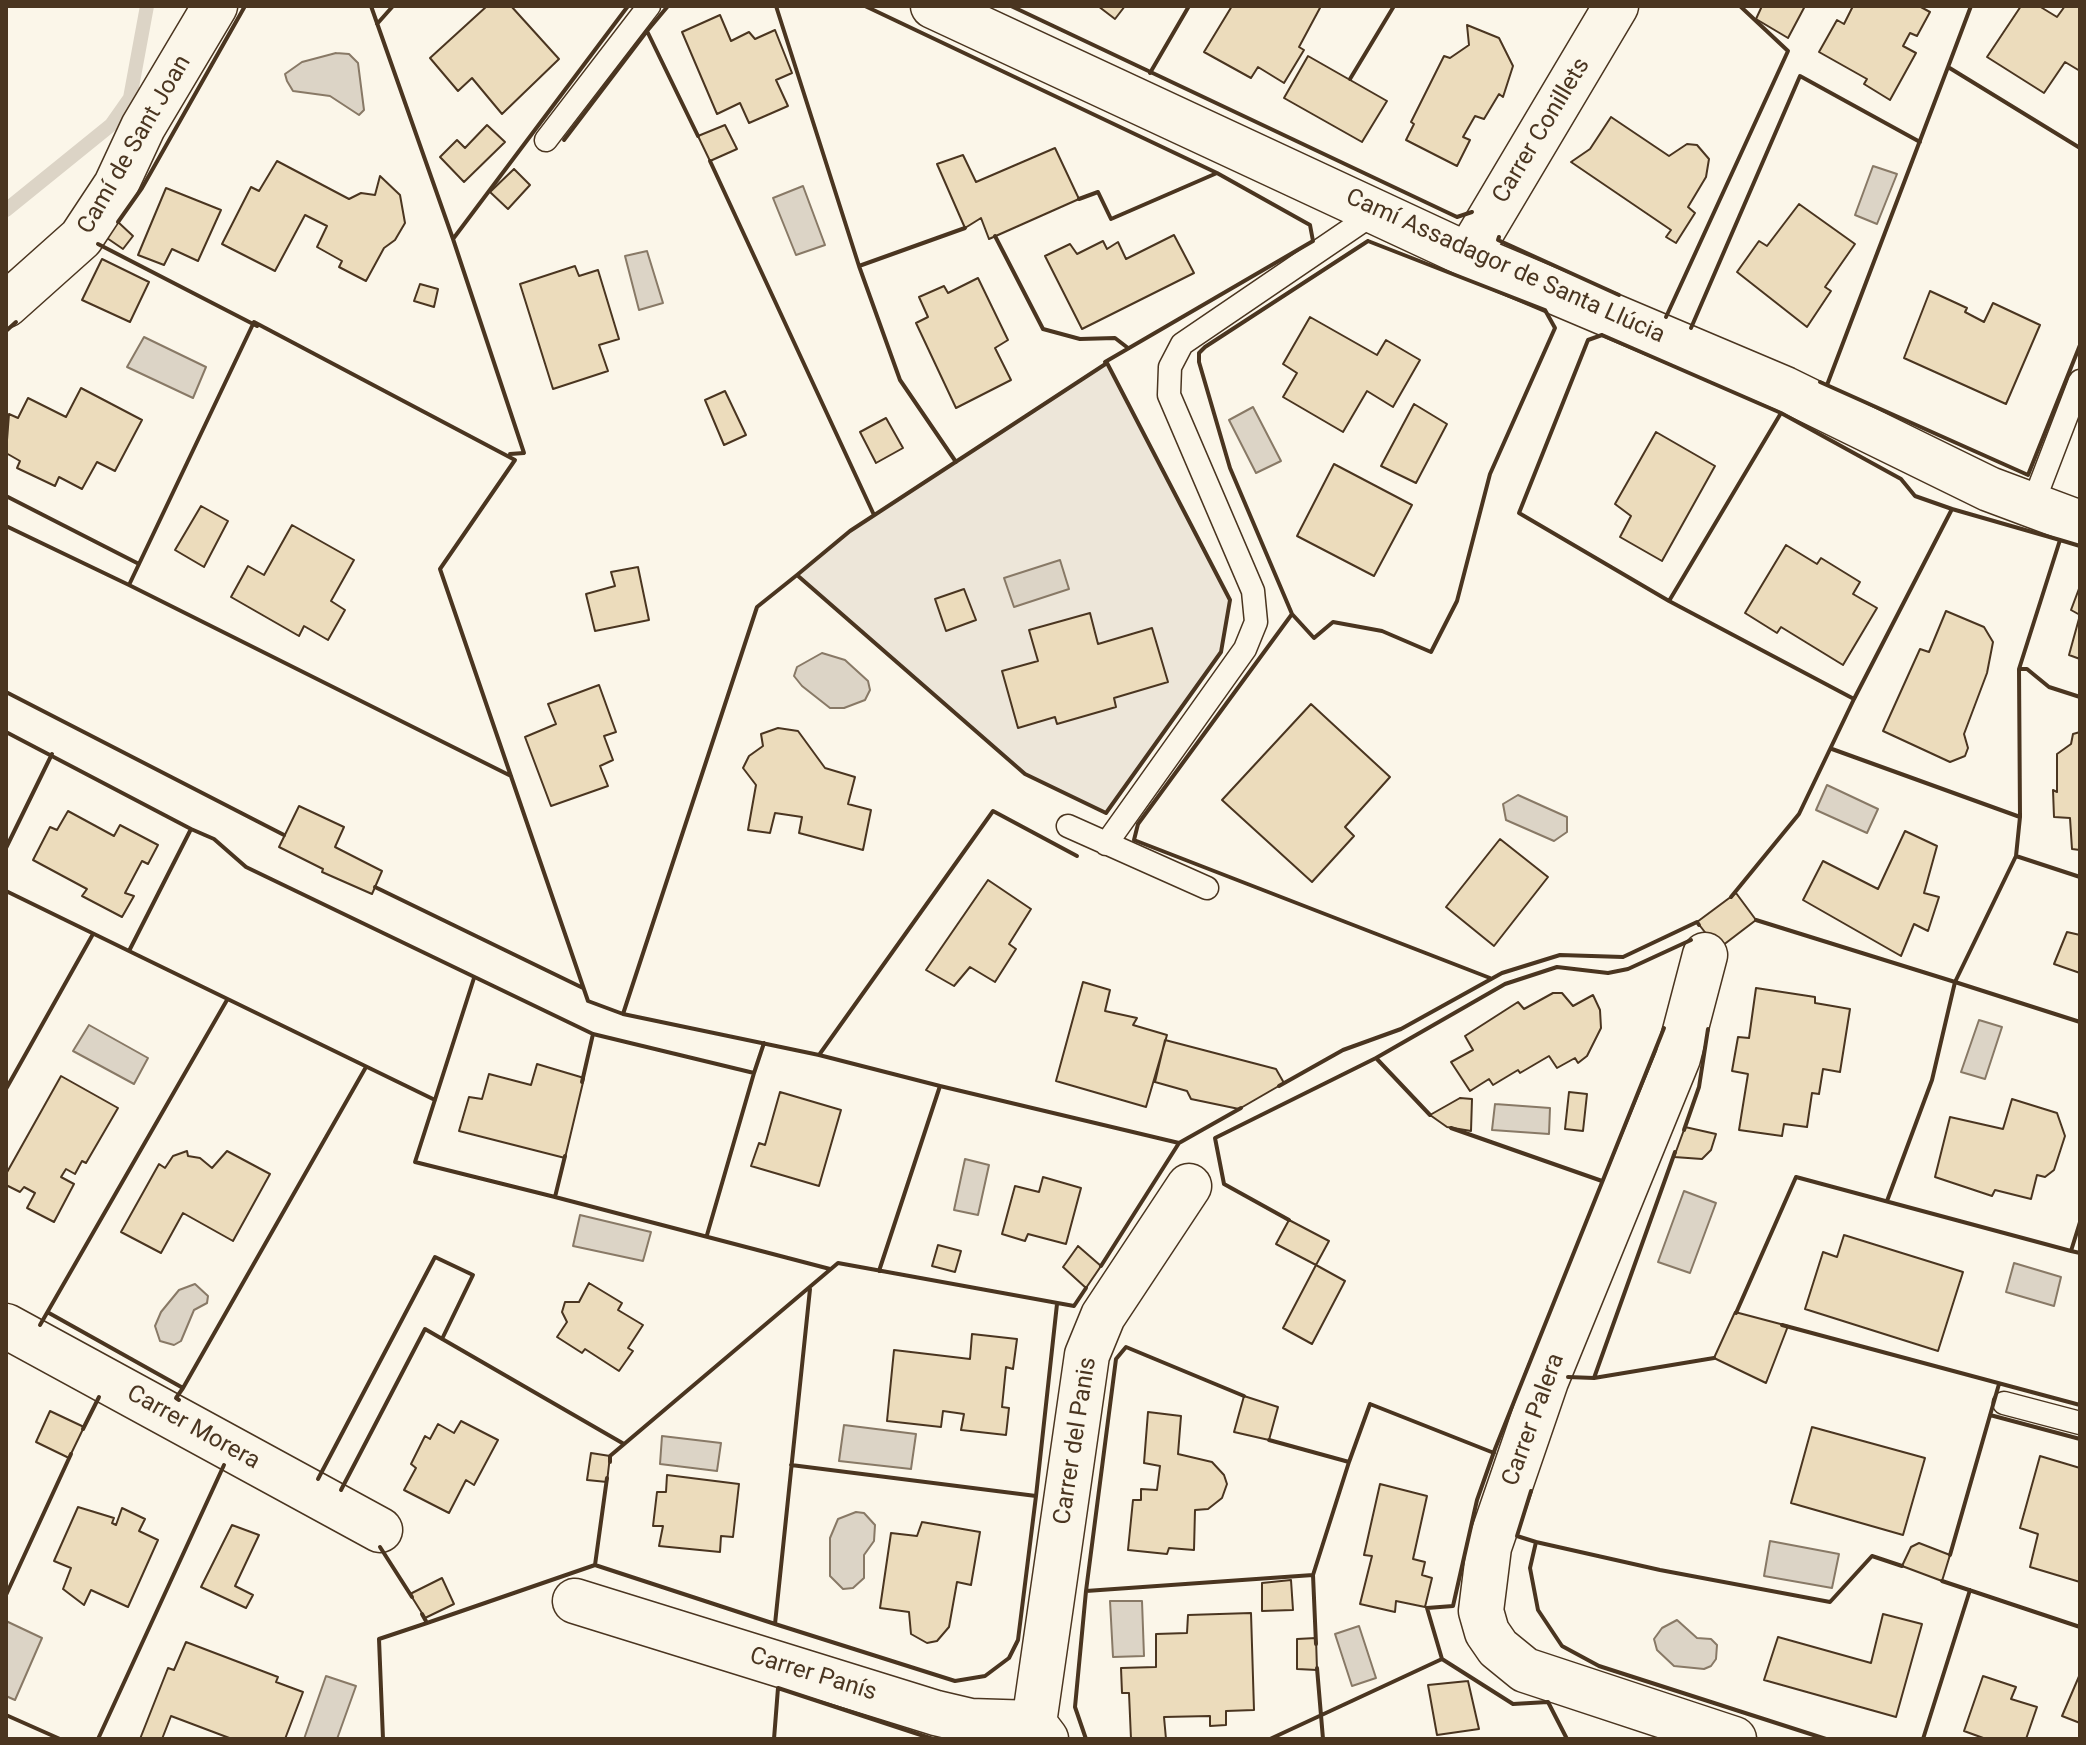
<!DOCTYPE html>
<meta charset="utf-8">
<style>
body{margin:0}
#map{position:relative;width:2086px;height:1745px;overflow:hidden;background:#fbf6e9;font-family:Roboto,sans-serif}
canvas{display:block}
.frame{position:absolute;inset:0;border:8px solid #4a3520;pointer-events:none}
</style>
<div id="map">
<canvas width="2086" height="1745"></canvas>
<div class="frame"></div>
</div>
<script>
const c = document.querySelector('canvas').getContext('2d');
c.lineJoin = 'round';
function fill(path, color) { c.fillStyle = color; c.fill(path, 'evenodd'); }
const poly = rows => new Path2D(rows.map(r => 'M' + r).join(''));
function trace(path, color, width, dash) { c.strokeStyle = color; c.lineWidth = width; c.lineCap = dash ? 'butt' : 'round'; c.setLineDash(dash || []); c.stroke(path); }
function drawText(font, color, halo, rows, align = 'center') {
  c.font = font + ' Roboto,sans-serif'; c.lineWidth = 6; c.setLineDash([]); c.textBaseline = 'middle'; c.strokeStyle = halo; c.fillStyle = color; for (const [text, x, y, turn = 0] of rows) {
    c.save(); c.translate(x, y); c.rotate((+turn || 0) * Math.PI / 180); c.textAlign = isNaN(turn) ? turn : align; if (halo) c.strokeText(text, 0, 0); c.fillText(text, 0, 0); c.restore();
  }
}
const green = poly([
 [1107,363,1230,600,1221,652,1106,813,1025,774,797,575,850,531,1107,363]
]);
fill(green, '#ede6d9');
trace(green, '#887966', 2);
const water = poly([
 [336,53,349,54,358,63,364,110,359,115,330,96,293,91,287,81,285,74,302,62,336,53],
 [1873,166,1897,174,1877,224,1855,215,1873,166],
 [803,186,825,245,796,255,773,198,803,186],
 [647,251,663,303,639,310,625,256,647,251],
 [144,337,206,367,193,398,127,367,144,337],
 [1253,407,1281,461,1256,473,1229,420,1253,407],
 [1060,560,1069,589,1014,607,1004,578,1060,560],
 [822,653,845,660,868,681,870,690,865,700,844,708,830,708,802,686,794,676,797,667,822,653],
 [1827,785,1878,809,1867,833,1816,810,1827,785],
 [1518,795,1567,817,1567,832,1554,841,1506,820,1503,804,1518,795],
 [1979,1020,2002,1027,1985,1079,1961,1072,1979,1020],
 [89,1025,148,1058,134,1084,73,1051,89,1025],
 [1495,1104,1550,1108,1549,1134,1492,1130,1495,1104],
 [965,1159,989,1165,978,1215,954,1210,965,1159],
 [1684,1191,1716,1203,1690,1273,1658,1262,1684,1191],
 [580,1215,651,1232,643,1261,573,1246,580,1215],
 [2014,1263,2061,1277,2054,1306,2006,1292,2014,1263],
 [195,1284,208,1296,207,1303,194,1310,181,1341,174,1345,160,1341,155,1326,161,1312,179,1290,195,1284],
 [844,1425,916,1434,911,1469,839,1461,844,1425],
 [662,1436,721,1443,717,1471,660,1464,662,1436],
 [856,1512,864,1513,875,1525,874,1541,864,1555,864,1578,853,1588,843,1589,830,1576,830,1538,838,1519,856,1512],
 [1770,1541,1839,1554,1832,1588,1764,1576,1770,1541],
 [1110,1601,1142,1601,1144,1656,1113,1657,1110,1601],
 [1677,1620,1697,1638,1711,1639,1717,1645,1716,1659,1711,1666,1704,1669,1674,1666,1657,1650,1654,1639,1662,1628,1677,1620],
 [6,1621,42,1638,15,1700,6,1696,6,1621],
 [1359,1626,1376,1678,1352,1686,1335,1634,1359,1626],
 [326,1676,356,1686,337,1739,304,1739,326,1676]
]);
fill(water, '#dcd4c6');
trace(water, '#887966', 2);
trace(poly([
 [6,210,111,125,130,98,147,6]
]), '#dcd4c6', 14);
const building = poly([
 [487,6,511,6,559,59,502,114,472,78,458,91,430,58,487,6],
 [1098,6,1125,6,1115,19,1098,6],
 [1232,6,1321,6,1299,47,1304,50,1284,83,1258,67,1251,78,1204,52,1232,6],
 [1762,6,1805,6,1788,38,1756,19,1762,6],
 [1853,6,1919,6,1930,12,1917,36,1910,33,1903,46,1916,53,1890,100,1864,84,1867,79,1819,52,1837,20,1844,24,1853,6],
 [2021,6,2039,6,2057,17,2065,6,2080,6,2080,71,2065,62,2044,93,1987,57,2021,6],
 [720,15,731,41,749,32,755,39,775,30,792,73,776,80,788,106,749,123,740,103,717,114,682,32,720,15],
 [1467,25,1499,38,1513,66,1503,97,1499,94,1484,119,1475,116,1463,137,1470,140,1457,166,1406,140,1414,124,1411,122,1444,56,1450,58,1469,45,1467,25],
 [1308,56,1387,101,1362,142,1284,98,1308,56],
 [1611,117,1669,156,1687,144,1697,145,1709,159,1706,177,1688,207,1695,213,1676,243,1666,237,1671,230,1571,162,1590,149,1611,117],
 [487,125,505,142,464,182,440,157,457,140,465,148,487,125],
 [725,125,737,149,710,161,698,136,725,125],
 [1055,148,1079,199,989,239,981,218,965,228,937,164,963,155,976,182,1055,148],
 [277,161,349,199,361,193,375,195,380,176,400,195,405,223,395,240,384,248,366,281,339,267,342,261,317,247,327,226,305,215,275,271,222,244,251,187,259,191,277,161],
 [514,169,530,185,508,209,490,192,514,169],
 [166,188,221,210,198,261,172,249,164,265,138,255,166,188],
 [1799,204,1855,244,1825,287,1831,291,1807,327,1737,272,1759,241,1767,246,1799,204],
 [118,222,133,236,123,249,104,236,118,222],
 [1174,235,1194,273,1082,329,1045,256,1070,244,1077,254,1103,241,1107,249,1118,242,1126,259,1174,235],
 [102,259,149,282,130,322,82,300,102,259],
 [575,266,579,276,598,270,619,339,599,345,608,371,553,389,520,284,575,266],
 [978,278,1008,340,995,348,1011,380,956,408,916,323,928,317,919,297,944,286,948,293,978,278],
 [420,284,438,289,434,307,414,301,420,284],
 [1930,291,1967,308,1965,312,1984,322,1993,303,2040,325,2006,404,1904,358,1930,291],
 [1310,317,1377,355,1386,340,1420,360,1393,407,1367,391,1343,432,1283,397,1297,373,1283,364,1310,317],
 [81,388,142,420,115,471,97,462,82,489,59,477,55,486,17,468,20,461,6,453,9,414,18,418,28,398,66,417,81,388],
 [725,391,746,435,724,445,705,400,725,391],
 [1414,404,1447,424,1416,483,1381,466,1414,404],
 [886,418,903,448,876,463,860,432,886,418],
 [1656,432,1715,466,1662,561,1620,537,1631,516,1615,504,1656,432],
 [1334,464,1412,505,1374,576,1297,536,1334,464],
 [201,506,228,521,204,567,175,550,201,506],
 [292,525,354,560,331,601,345,610,328,640,304,626,299,636,231,597,248,566,264,575,292,525],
 [1786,545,1817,564,1821,558,1860,582,1853,594,1877,608,1843,665,1781,627,1777,633,1745,613,1786,545],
 [638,567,649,620,595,631,586,594,615,586,611,572,638,567],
 [2080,586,2080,659,2069,655,2080,615,2071,610,2080,586],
 [964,589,976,620,946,631,935,599,964,589],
 [1946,611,1984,627,1993,642,1987,673,1964,734,1968,748,1965,756,1950,762,1883,731,1920,649,1929,652,1946,611],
 [1090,613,1098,644,1152,628,1168,682,1114,698,1116,707,1057,724,1055,717,1018,728,1002,671,1038,661,1029,630,1090,613],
 [599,685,616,732,604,736,613,760,600,766,608,786,551,806,525,737,556,724,548,704,599,685],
 [1311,704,1390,777,1345,827,1354,836,1312,882,1222,800,1311,704],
 [778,728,798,731,825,768,855,777,848,804,871,810,863,850,799,833,802,817,775,813,770,833,748,830,756,785,743,768,749,756,763,746,761,734,778,728],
 [2080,732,2080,850,2072,849,2070,818,2054,817,2053,790,2057,792,2057,754,2071,744,2073,734,2080,732],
 [299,806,344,827,335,847,382,871,372,894,322,872,323,869,279,847,299,806],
 [68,811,114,836,120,825,158,845,148,864,142,861,125,893,134,896,122,917,82,896,87,889,33,860,50,827,57,830,68,811],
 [1905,831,1937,846,1924,893,1939,897,1928,931,1914,924,1901,956,1803,900,1823,861,1878,889,1905,831],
 [1500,839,1548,877,1494,946,1446,907,1500,839],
 [988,880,1031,909,1009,944,1016,949,995,982,970,967,954,986,926,970,988,880],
 [1736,893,1756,920,1718,949,1697,922,1736,893],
 [2067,932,2080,935,2080,973,2054,964,2067,932],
 [1083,982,1110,990,1105,1011,1137,1018,1133,1025,1167,1035,1146,1107,1056,1081,1083,982],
 [1756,988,1815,997,1815,1003,1850,1009,1840,1072,1823,1069,1819,1094,1812,1093,1807,1127,1784,1124,1782,1136,1739,1130,1748,1074,1732,1071,1738,1037,1749,1038,1756,988],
 [1553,993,1562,993,1573,1006,1593,995,1600,1010,1601,1028,1587,1056,1578,1063,1575,1058,1557,1068,1549,1056,1520,1073,1518,1070,1493,1085,1489,1079,1470,1091,1451,1062,1473,1050,1465,1036,1518,1002,1524,1009,1553,993],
 [1165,1040,1276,1069,1284,1083,1239,1109,1191,1099,1187,1091,1155,1082,1165,1040],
 [537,1064,584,1078,565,1158,459,1131,469,1097,482,1099,489,1074,531,1085,537,1064],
 [61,1076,118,1108,86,1163,82,1161,75,1174,66,1169,61,1177,74,1184,54,1222,27,1208,35,1193,24,1187,20,1192,6,1185,6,1174,61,1076],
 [780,1092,841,1110,819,1186,751,1166,759,1143,765,1145,780,1092],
 [1569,1092,1587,1094,1583,1131,1565,1129,1569,1092],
 [1460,1098,1472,1099,1471,1131,1447,1127,1430,1115,1460,1098],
 [2012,1099,2057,1113,2065,1136,2054,1170,2045,1177,2037,1175,2031,1199,1995,1190,1992,1196,1935,1177,1950,1117,2003,1129,2012,1099],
 [1685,1127,1716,1134,1711,1150,1702,1159,1674,1157,1685,1127],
 [187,1151,188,1156,200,1158,212,1168,227,1151,270,1174,233,1241,183,1213,161,1253,121,1232,159,1164,165,1168,173,1156,187,1151],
 [1043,1177,1081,1188,1066,1244,1028,1234,1025,1241,1002,1234,1015,1186,1039,1192,1043,1177],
 [1289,1220,1329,1241,1316,1265,1276,1244,1289,1220],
 [1844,1235,1963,1272,1938,1351,1805,1309,1823,1252,1837,1257,1844,1235],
 [938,1245,961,1251,955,1272,932,1266,938,1245],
 [1078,1246,1101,1266,1086,1288,1063,1267,1078,1246],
 [1316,1265,1345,1281,1312,1344,1283,1328,1316,1265],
 [589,1283,622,1303,618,1310,643,1325,628,1348,633,1351,619,1371,585,1349,582,1353,557,1337,567,1322,562,1312,565,1302,579,1302,589,1283],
 [1735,1312,1788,1326,1766,1383,1714,1358,1735,1312],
 [972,1334,1017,1339,1013,1369,1006,1367,1002,1407,1009,1408,1006,1435,961,1430,964,1414,943,1411,941,1427,887,1421,894,1350,970,1359,972,1334],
 [1244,1396,1278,1407,1269,1440,1234,1432,1244,1396],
 [50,1411,84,1427,69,1458,36,1442,50,1411],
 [1148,1412,1181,1416,1178,1454,1212,1462,1224,1475,1227,1484,1222,1498,1208,1509,1195,1510,1194,1550,1169,1548,1167,1554,1128,1550,1133,1500,1141,1500,1141,1489,1157,1490,1160,1466,1144,1463,1148,1412],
 [461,1421,498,1440,474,1485,466,1480,449,1513,404,1490,416,1468,411,1464,425,1436,430,1439,438,1424,454,1433,461,1421],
 [1812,1427,1925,1458,1903,1535,1791,1503,1812,1427],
 [591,1453,610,1456,607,1482,587,1480,591,1453],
 [2040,1456,2080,1468,2080,1582,2030,1567,2038,1534,2020,1528,2040,1456],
 [667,1475,739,1484,733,1537,721,1536,720,1552,659,1546,663,1526,653,1526,657,1492,666,1492,667,1475],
 [1380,1484,1427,1496,1413,1559,1425,1562,1422,1575,1432,1578,1425,1607,1396,1601,1395,1612,1360,1604,1372,1556,1364,1555,1380,1484],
 [78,1507,114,1518,112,1523,116,1525,122,1508,145,1519,139,1531,158,1540,128,1607,91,1590,84,1605,63,1589,71,1568,54,1561,78,1507],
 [922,1522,980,1532,971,1585,957,1582,949,1627,937,1641,927,1643,911,1634,909,1612,880,1608,891,1533,917,1536,922,1522],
 [232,1525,259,1535,235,1586,253,1595,246,1608,201,1587,232,1525],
 [1919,1543,1950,1555,1942,1581,1902,1566,1911,1547,1919,1543],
 [442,1578,454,1604,425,1618,410,1594,442,1578],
 [1291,1580,1293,1610,1262,1611,1262,1583,1291,1580],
 [1251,1613,1254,1710,1226,1711,1226,1725,1210,1726,1210,1716,1164,1717,1166,1739,1131,1739,1129,1693,1122,1693,1121,1668,1156,1667,1156,1634,1187,1633,1188,1615,1251,1613],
 [1883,1614,1922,1624,1896,1717,1764,1680,1778,1637,1871,1663,1883,1614],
 [1316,1638,1317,1670,1297,1669,1297,1639,1316,1638],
 [186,1642,278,1677,276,1682,303,1692,285,1739,232,1739,171,1716,162,1739,140,1739,168,1668,174,1670,186,1642],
 [2080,1674,2080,1723,2062,1716,2080,1674],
 [1983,1676,2016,1687,2011,1699,2037,1707,2026,1739,1986,1739,1964,1731,1983,1676],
 [1468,1681,1479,1729,1437,1735,1428,1685,1468,1681]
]);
fill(building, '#ecdcbc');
trace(building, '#4a3520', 2);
const service = poly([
 [546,140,649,6],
 [2032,506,2080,381],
 [1068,826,1207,888],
 [1106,844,1245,649,1256,622,1253,591,1169,395,1170,367,1182,344,1376,212],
 [2004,1403,2080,1423]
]);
const minor = poly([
 [933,6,1468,255,1785,389,1989,489,2080,523],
 [1468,255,1616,6],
 [6,305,81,238,116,185,143,127,215,6],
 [1705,955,1678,1058,1546,1381,1489,1547,1481,1611,1487,1632,1498,1648,1525,1670,1734,1739],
 [6,1326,380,1530],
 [575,1601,936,1713,970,1721,1034,1723,1046,1739],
 [1034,1723,1087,1355,1103,1316,1189,1186]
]);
trace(service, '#4a3520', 25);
trace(minor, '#4a3520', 47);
trace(service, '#fbf6e9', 22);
trace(minor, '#fbf6e9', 44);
trace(poly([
 [371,6,453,239,628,6],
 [668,6,647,31,698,136],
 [776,6,859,266],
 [865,6,1217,173,1310,225,1313,241,1105,362],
 [1011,6,1457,217,1472,212],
 [377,24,393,6],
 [1948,67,1971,6],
 [1150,73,1189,6],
 [1350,79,1394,6],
 [564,140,647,31],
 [710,161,874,515],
 [1079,199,1098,192,1111,219,1217,173],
 [118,222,142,188,245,6],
 [995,236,1043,329,1080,339,1115,338,1128,348],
 [1499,237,1498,240,1619,295],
 [453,239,524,453,510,454],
 [1368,241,1545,310,1555,328,1490,474,1457,601,1431,652,1382,631,1333,622,1314,638,1292,614,1230,468,1199,362,1199,353,1205,347,1368,241],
 [98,244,257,326],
 [1666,317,1788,51,1740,6],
 [1691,328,1800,76,1920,142],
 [6,331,16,322],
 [1602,335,1781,413,1669,601,1519,513,1588,340,1602,335],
 [1107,363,1230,600,1221,652,1106,813,1025,774,797,575,850,531,1107,363],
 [1820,382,2028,475,2080,345],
 [1827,385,1948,67,2080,148],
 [1781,413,1901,479,1915,496,1952,509,1854,699],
 [956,462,900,380,859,266,965,228],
 [6,496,139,564],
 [1952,509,2060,540],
 [6,526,129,585],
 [2080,546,2060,540,2019,669,2027,669,2049,687,2080,697],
 [797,575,757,607,623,1014,819,1055,993,811,1077,856],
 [1669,601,1854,699,1799,814,1731,897],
 [1292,614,1138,824,1134,840,1490,978],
 [6,692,284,835],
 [6,732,191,829],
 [1832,749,2020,817,2019,669],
 [511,776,129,585,254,322,515,460,440,569,588,1001,623,1014],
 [2020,817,2016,856,2080,877],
 [6,848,52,754],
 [375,887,583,988],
 [6,891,129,951],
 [1756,920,1955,982,2016,856],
 [474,978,415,1162,555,1197,565,1156],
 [593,1034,754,1073,764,1043],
 [819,1055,940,1086,879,1271],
 [1376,1058,1505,984,1557,967,1608,973,1628,969,1691,940],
 [940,1086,1179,1143,1101,1266],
 [1279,1086,1343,1050,1401,1029,1502,973,1560,955,1623,957,1697,922,1699,925],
 [6,1089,93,934],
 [435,1100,129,951,191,829,214,839,246,867,593,1034,582,1082],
 [1451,1128,1602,1181],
 [1684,1130,1699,1087,1708,1029],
 [1179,1143,1241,1108],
 [555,1197,830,1269],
 [1887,1201,1932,1080,1955,982,2080,1022],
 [1289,1220,1224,1184,1215,1138,1376,1058,1430,1115],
 [2080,1222,2071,1251,2080,1253],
 [707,1235,754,1073],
 [810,1289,775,1624,955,1681,985,1676,1009,1658,1018,1640,1036,1496],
 [49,1313,183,1388,366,1067],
 [1736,1313,1796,1177,2071,1251],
 [40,1325,227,1000],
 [1782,1325,2080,1405],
 [1568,1377,1594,1378,1714,1358],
 [1594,1378,1675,1152],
 [179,1400,176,1398,183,1388],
 [1990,1415,2080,1439],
 [83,1429,99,1397],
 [1269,1440,1349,1462,1370,1404,1494,1453],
 [610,1462,610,1456,838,1263,1074,1306,1086,1288],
 [791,1465,1036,1496,1057,1304],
 [318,1479,435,1257,473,1275,442,1339],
 [341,1490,425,1329,624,1444],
 [1531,1491,1517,1536,1536,1542],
 [380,1547,412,1597],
 [1950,1555,1999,1384],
 [595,1565,775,1624],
 [1313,1575,1349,1462],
 [1942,1581,2080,1627],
 [1086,1591,1116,1359,1126,1347,1244,1396],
 [6,1595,71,1454],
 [422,1614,427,1623,595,1565,607,1478],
 [1317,1668,1323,1739],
 [6,1715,60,1739],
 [98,1739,224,1465],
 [383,1739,379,1639,427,1623],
 [774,1739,778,1688,933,1739],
 [1086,1739,1075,1707,1086,1591,1313,1575,1316,1644],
 [1270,1739,1442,1659],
 [1567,1739,1548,1702,1513,1704,1442,1659,1427,1608,1453,1606,1477,1500,1495,1449,1664,1028],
 [1826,1739,1599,1666,1562,1646,1538,1610,1530,1568,1536,1542,1660,1570,1830,1602,1872,1556,1902,1566],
 [1923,1739,1970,1590]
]), '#4a3520', 4);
drawText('24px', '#4a3520', '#fbf6e9', [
 ["Carrer Conillets",1542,131,-59],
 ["Camí de Sant Joan",135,145,-60],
 ["Camí Assadagor de Santa Llúcia",1505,267,24],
 ["Carrer Palera",1534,1420,-70],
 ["Carrer Morera",193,1428,29],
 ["Carrer del Panis",1076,1441,-81],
 ["Carrer Panís",813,1675,17]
]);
</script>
